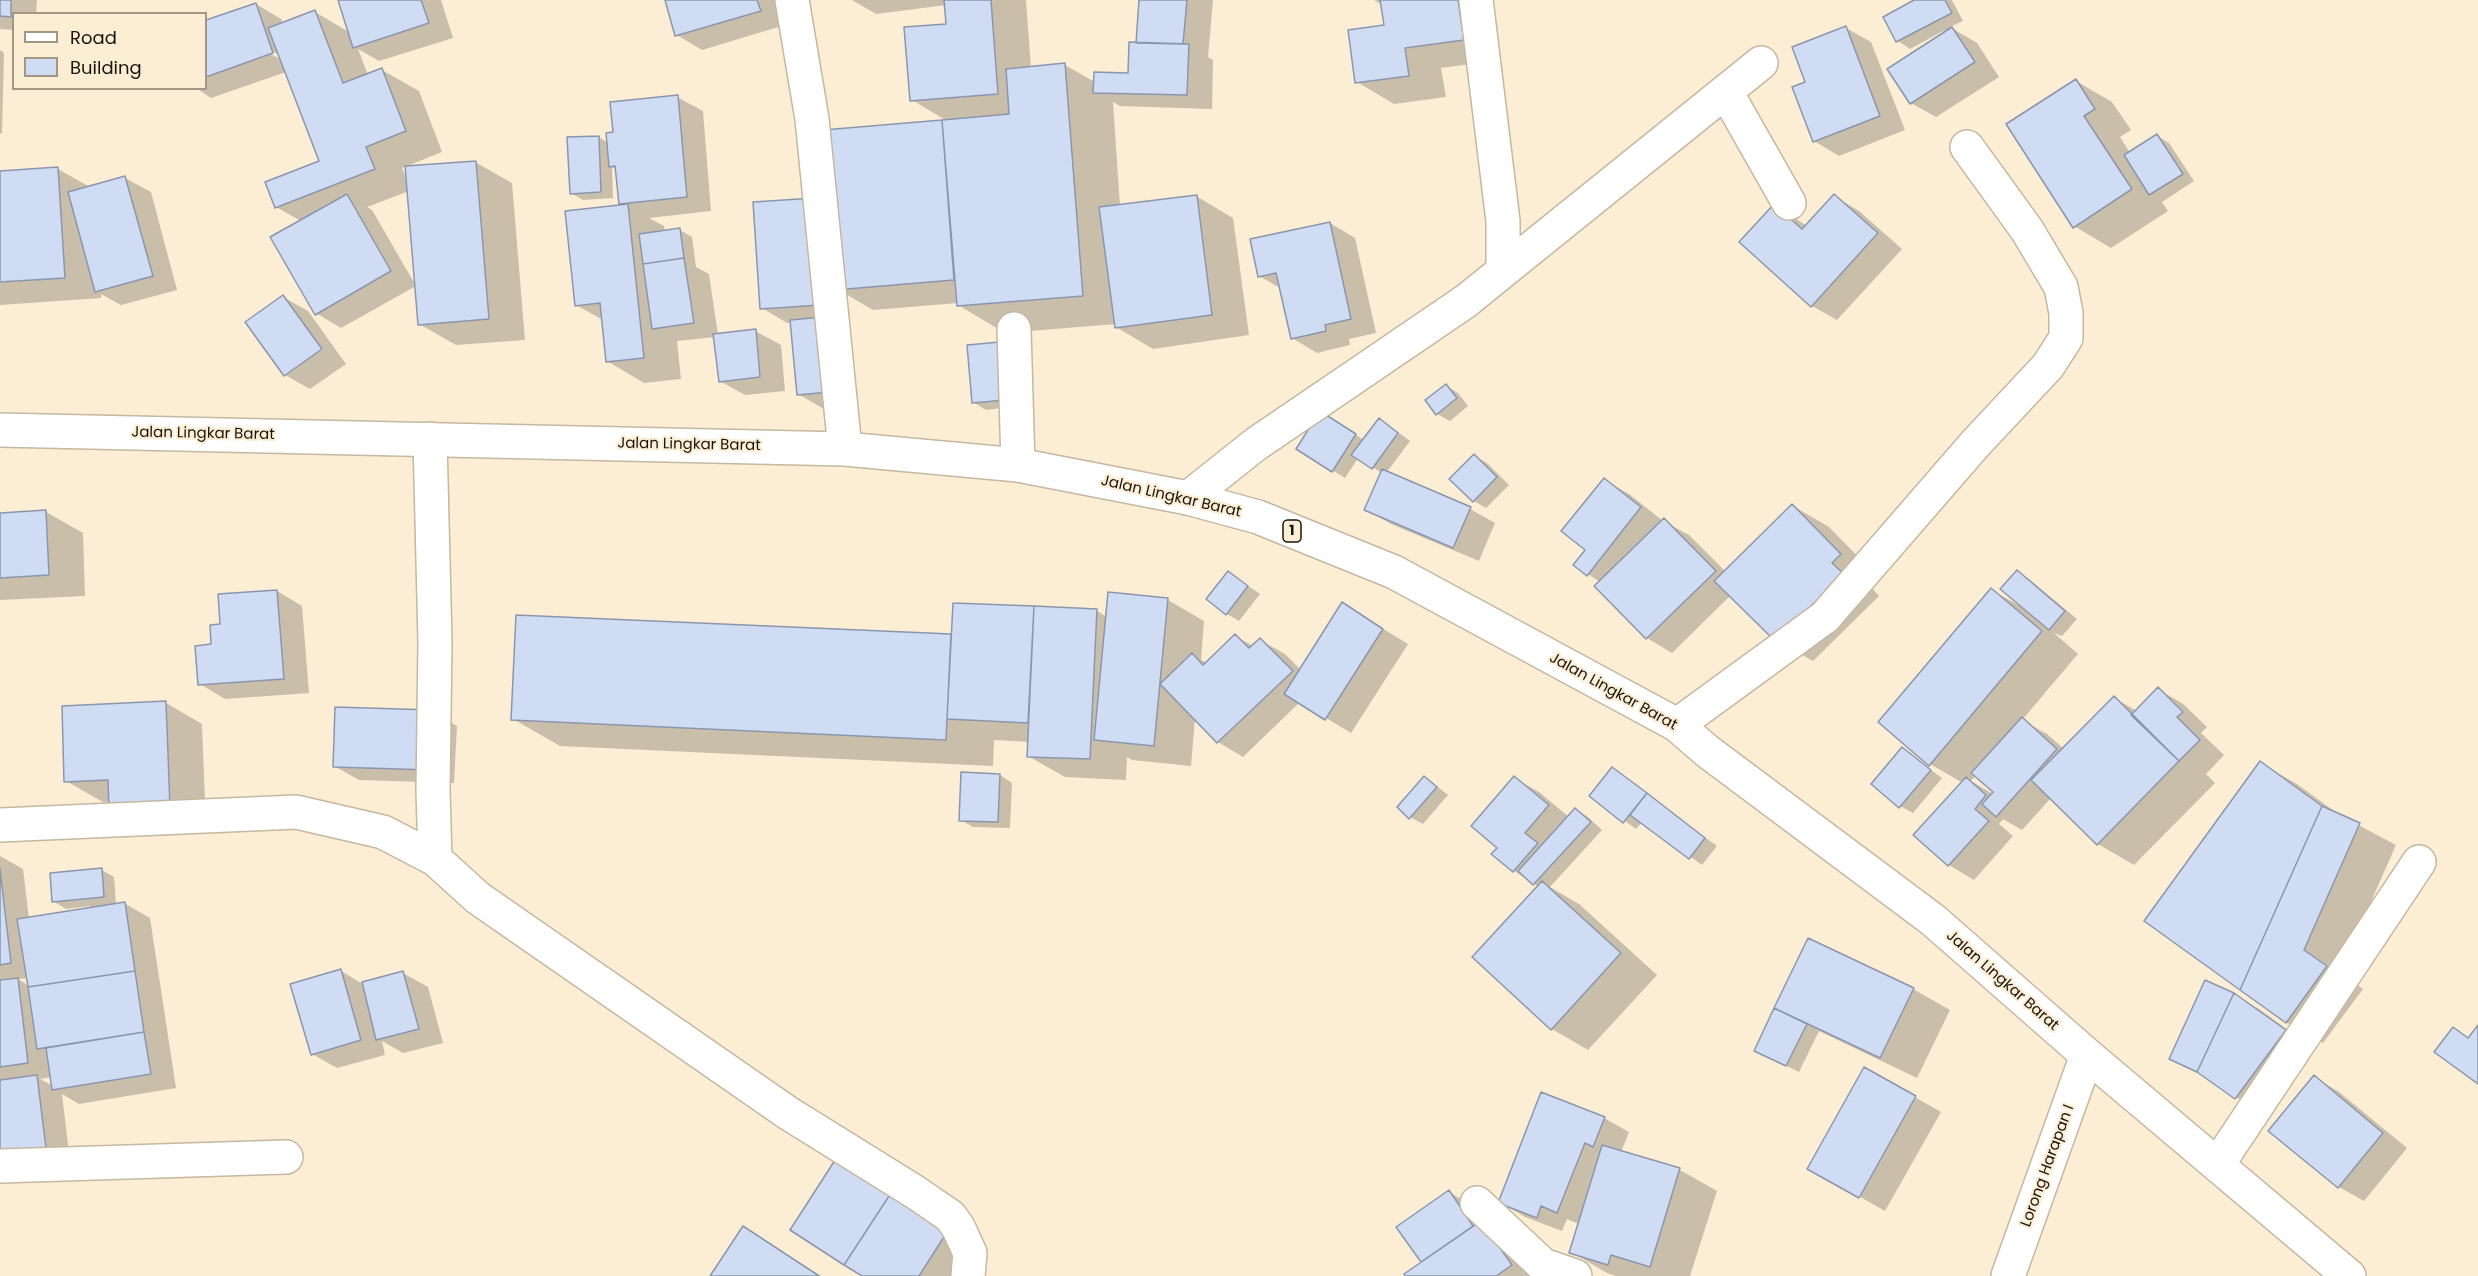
<!DOCTYPE html>
<style>
body{margin:0}
#map{position:relative;width:2478px;height:1276px;overflow:hidden;background:#fceed5;font-family:Poppins,sans-serif}
canvas{display:block}
.legend{position:absolute;left:12px;top:12px;width:195px;height:78px;box-sizing:border-box;background:#fceed5;border:2px solid #a29785;margin:0;padding:8px 10px;list-style:none;font-size:18px;color:#1a150d}
.legend li{display:flex;align-items:center;gap:12px;height:30px}
.legend b{width:30px;border:2px solid #a29785}
</style>
<div id="map">
<canvas width="2478" height="1276"></canvas>
<ul class="legend">
<li><b style="height:8px;background:#fff"></b>Road</li>
<li><b style="height:16px;background:#d0dcf4"></b>Building</li>
</ul>
</div>
<script>
const c = document.querySelector('canvas').getContext('2d');
c.lineJoin = 'round';
function fill(path, color) { c.fillStyle = color; c.fill(path, 'evenodd'); }
const poly = rows => new Path2D(rows.map(r => 'M' + r).join(''));
function trace(path, color, width, dash) { c.strokeStyle = color; c.lineWidth = width; c.lineCap = dash ? 'butt' : 'round'; c.setLineDash(dash || []); c.stroke(path); }
function drawText(font, color, halo, rows, align = 'center') {
  c.font = font + ' Poppins,sans-serif'; c.lineWidth = 4.5; c.setLineDash([]); c.textBaseline = 'middle'; c.strokeStyle = halo; c.fillStyle = color; for (const [text, x, y, turn = 0] of rows) {
    c.save(); c.translate(x, y); c.rotate((+turn || 0) * Math.PI / 180); c.textAlign = isNaN(turn) ? turn : align; if (halo) c.strokeText(text, 0, 0); c.fillText(text, 0, 0); c.restore();
  }
}
fill(poly([
 [0,0,37,0,36,14,14,14,14,30,0,29],
 [339,0,441,0,453,38,379,61,358,49,368,75,382,70,419,91,442,152,402,168,407,181,475,162,512,183,525,340,456,345,419,324,409,191,367,207,372,210,416,286,341,328,316,313,301,221,276,207,321,162,286,72,211,98,196,88,206,88,206,22,256,4,281,19,283,24,315,12,349,32],
 [268,48,280,56,280,59,266,51],
 [666,0,778,0,785,25,702,50,677,35],
 [852,0,1026,0,1031,68,1065,65,1095,82,1129,74,1137,44,1141,0,1213,0,1208,57,1213,60,1212,109,1120,106,1113,102,1120,206,1196,196,1233,218,1249,335,1153,349,1116,327,1116,324,1005,333,958,305,958,303,873,310,844,293,855,406,824,409,798,394,792,322,787,323,762,308,814,200,824,131,947,121,912,100,948,25,946,5,876,14],
 [1374,0,1492,0,1500,60,1441,68,1446,97,1394,104,1357,82,1385,26,1382,5],
 [1918,0,1952,0,1963,21,1950,27,1977,43,1999,77,1936,117,1911,103,1946,32,1945,30,1910,49,1898,41,1885,18],
 [1846,28,1871,42,1905,130,1839,156,1814,141,1807,83],
 [0,50,4,53,2,134,0,133],
 [2076,81,2112,102,2131,130,2120,137,2130,153,2157,136,2169,143,2194,181,2162,202,2168,211,2111,248,2074,226],
 [677,97,703,111,711,211,649,218,664,226,665,232,680,230,692,237,696,267,709,274,718,335,755,331,781,345,785,391,745,395,720,381,715,337,677,341,681,379,644,383,607,361,603,320,576,305,624,206,621,203,617,170,612,167,613,198,583,200,571,193,599,137,608,143,614,134],
 [58,169,90,187,125,178,151,192,177,290,121,305,101,294,101,298,0,305,0,172],
 [1834,196,1859,211,1902,249,1837,320,1812,306,1741,242,1775,205,1807,226],
 [1330,223,1355,238,1376,333,1349,339,1350,345,1317,353,1292,338,1280,288,1259,276],
 [283,297,308,311,346,364,310,389,285,375],
 [968,346,1018,406,986,410,973,402],
 [1446,386,1458,393,1468,406,1450,421,1437,414],
 [1332,420,1364,440,1379,420,1391,427,1410,441,1386,473,1470,509,1495,523,1479,561,1391,524,1366,509,1382,473,1358,458,1345,478,1298,449],
 [1474,456,1487,463,1509,485,1486,508,1474,501],
 [1604,480,1629,494,1663,521,1689,535,1726,572,1793,506,1829,527,1877,576,1868,584,1879,596,1813,661,1776,640,1731,595,1672,653,1647,638,1600,582,1588,574,1587,550],
 [46,512,83,533,85,596,0,600,0,514],
 [2017,572,2029,579,2077,619,2062,636,2054,633,2078,654,2022,720,2047,734,2064,749,2114,698,2137,711,2158,689,2183,704,2207,727,2201,733,2224,755,2206,774,2215,783,2134,865,2098,844,2051,798,2022,830,2003,819,1999,824,2013,836,1974,880,1949,865,1963,783,1930,764,1991,590,2024,608],
 [1976,775,1995,792,1993,794,1971,781],
 [1229,573,1260,594,1239,621,1227,614],
 [277,591,302,606,309,693,225,699,200,684,222,626,220,596],
 [1168,600,1204,621,1201,660,1207,663,1235,636,1253,646,1260,640,1285,654,1301,670,1342,604,1408,644,1351,733,1300,702,1243,757,1218,742,1195,718,1191,766,1132,760,1127,757,1126,780,1065,777,1028,756,1029,742,994,740,993,766,560,746,513,719,518,616,953,636,954,604,1097,611,1107,617],
 [166,703,202,724,206,827,110,802,103,802,66,781],
 [431,711,457,726,454,783,359,780,334,766],
 [1902,749,1942,778,1913,813,1900,806],
 [2260,763,2297,784,2341,816,2396,845,2340,972,2363,989,2323,1043,2286,1022],
 [1612,769,1717,846,1702,865,1642,822,1636,829,1591,796],
 [1000,775,1012,783,1010,828,973,827,961,820],
 [1425,777,1448,795,1423,824,1410,817],
 [1514,778,1539,792,1569,817,1576,810,1588,817,1602,830,1550,887,1579,904,1657,975,1588,1050,1552,1029,1539,887,1514,871,1493,854,1499,847],
 [0,856,23,869,29,919,90,909,90,906,66,909,53,901,102,870,114,877,116,905,124,903,150,918,176,1088,79,1104,62,1094,70,1162,0,1161],
 [28,978,29,986,18,979],
 [52,1077,53,1086,40,1079],
 [1809,940,1913,989,1950,1010,1917,1078,1819,1031,1799,1072,1756,1051],
 [341,971,363,984,403,973,428,987,443,1043,403,1053,382,1041,385,1055,337,1068,312,1054],
 [2233,994,2259,1009,2310,1046,2261,1113,2210,1080,2171,1059],
 [1865,1069,1941,1112,1885,1211,1809,1168],
 [2314,1077,2339,1092,2407,1148,2364,1201,2339,1187],
 [1604,1118,1629,1132,1621,1152,1680,1170,1717,1191,1690,1276,1616,1276,1607,1273,1571,1252,1579,1224,1567,1219,1562,1231,1525,1217,1500,1202],
 [837,1159,973,1245,953,1276,865,1276],
 [1449,1192,1474,1207,1534,1276,1407,1276,1424,1263,1398,1227],
 [743,1228,780,1250,821,1276,712,1276]
]), '#0003');
const building = poly([
 [0,0,11,0,11,17,0,16,0,0],
 [338,0,421,0,429,23,353,48,338,0],
 [665,0,757,0,761,11,675,36,665,0],
 [944,0,991,0,998,94,910,101,904,27,946,24,944,0],
 [1139,0,1187,0,1183,44,1136,43,1139,0],
 [1380,0,1458,0,1464,40,1405,48,1409,76,1355,83,1348,30,1384,25,1380,0],
 [1914,0,1945,0,1952,13,1896,42,1883,17,1914,0],
 [256,3,273,53,206,77,206,20,256,3],
 [315,10,343,83,382,68,406,131,366,147,375,169,275,208,265,182,319,161,268,28,315,10],
 [1846,26,1880,116,1813,142,1792,87,1805,82,1792,47,1846,26],
 [1952,27,1975,62,1910,104,1887,69,1952,27],
 [1129,42,1189,44,1187,95,1093,93,1094,72,1128,73,1129,42],
 [1065,63,1083,296,957,306,942,120,1009,114,1006,69,1065,63],
 [2076,79,2095,109,2084,116,2132,189,2073,228,2006,124,2076,79],
 [678,95,687,197,619,204,615,166,609,167,606,133,613,132,610,102,678,95],
 [942,120,954,280,835,290,823,130,942,120],
 [2157,134,2183,174,2149,195,2124,155,2157,134],
 [599,136,601,192,570,194,567,137,599,136],
 [476,161,489,319,418,325,405,166,476,161],
 [58,167,65,278,0,282,0,171,58,167],
 [125,176,153,276,95,292,68,192,125,176],
 [347,194,391,271,315,315,270,237,347,194],
 [1834,194,1878,233,1811,307,1739,242,1774,204,1802,229,1834,194],
 [1197,195,1212,315,1115,328,1099,207,1197,195],
 [814,198,821,305,760,309,753,202,814,198],
 [628,204,644,358,606,362,600,303,575,306,565,211,628,204],
 [1330,222,1351,319,1325,325,1326,331,1291,339,1276,273,1258,277,1250,239,1330,222],
 [680,228,684,258,643,264,639,234,680,228],
 [684,258,694,323,652,329,643,264,684,258],
 [283,295,322,349,284,376,245,322,283,295],
 [823,317,830,392,797,395,790,320,823,317],
 [756,329,760,377,719,382,713,334,756,329],
 [1000,342,1006,400,972,403,967,345,1000,342],
 [1446,384,1457,398,1436,415,1425,400,1446,384],
 [1320,411,1356,434,1332,472,1296,449,1320,411],
 [1379,418,1398,433,1372,469,1351,455,1379,418],
 [1474,454,1497,477,1473,502,1449,479,1474,454],
 [1382,469,1471,507,1453,548,1364,510,1382,469],
 [1604,478,1641,507,1587,576,1573,565,1585,550,1561,531,1604,478],
 [1792,504,1841,554,1832,563,1844,574,1775,641,1714,581,1792,504],
 [46,510,49,575,0,578,0,513,46,510],
 [1664,518,1716,571,1646,639,1594,586,1664,518],
 [2017,570,2065,611,2049,630,2000,589,2017,570],
 [1228,571,1248,586,1226,615,1206,599,1228,571],
 [1991,588,2042,631,1929,766,1878,722,1991,588],
 [277,590,284,679,198,685,195,646,211,644,210,625,220,624,218,594,277,590],
 [1108,592,1168,598,1154,746,1094,740,1108,592],
 [1342,602,1383,629,1325,720,1284,694,1342,602],
 [953,603,1034,606,1028,723,947,719,953,603],
 [1034,606,1097,609,1090,759,1027,757,1034,606],
 [516,615,951,634,946,740,511,720,516,615],
 [1235,634,1249,648,1260,638,1293,671,1217,743,1160,684,1192,653,1203,665,1235,634],
 [2158,687,2183,712,2177,717,2200,740,2179,761,2131,715,2158,687],
 [2114,696,2179,761,2097,845,2031,780,2114,696],
 [166,701,170,807,109,809,108,780,64,782,62,706,166,701],
 [335,707,432,710,430,770,333,767,335,707],
 [2022,717,2057,749,1996,817,1982,804,1993,792,1971,773,2022,717],
 [1902,747,1931,770,1899,808,1871,784,1902,747],
 [2260,761,2322,806,2240,990,2144,921,2260,761],
 [1612,767,1647,793,1623,823,1589,796,1612,767],
 [961,772,1000,774,998,822,959,821,961,772],
 [1424,776,1437,787,1409,819,1397,807,1424,776],
 [1514,776,1549,805,1525,833,1538,843,1513,872,1491,854,1497,848,1471,826,1514,776],
 [1966,777,1986,795,1975,809,1989,821,1948,866,1913,835,1966,777],
 [1647,793,1705,838,1689,859,1630,815,1647,793],
 [2322,806,2360,823,2304,950,2327,966,2286,1023,2240,990,2322,806],
 [1575,808,1591,822,1533,885,1518,871,1575,808],
 [102,868,104,897,52,902,50,873,102,868],
 [0,869,11,963,0,965,0,869],
 [1542,881,1621,953,1551,1030,1472,957,1542,881],
 [125,902,135,971,28,987,17,919,125,902],
 [1808,938,1914,988,1880,1058,1774,1008,1808,938],
 [341,969,361,1040,311,1055,290,984,341,969],
 [135,971,144,1032,37,1049,28,987,135,971],
 [403,971,419,1029,376,1040,362,982,403,971],
 [18,978,28,1063,0,1067,0,980,18,978],
 [2205,980,2234,993,2197,1072,2169,1059,2205,980],
 [2234,993,2286,1030,2235,1099,2197,1072,2234,993],
 [1774,1008,1807,1024,1786,1066,1754,1051,1774,1008],
 [2478,1025,2478,1084,2434,1052,2453,1027,2468,1038,2478,1025],
 [144,1032,151,1074,52,1090,46,1048,144,1032],
 [1864,1067,1916,1096,1859,1198,1807,1169,1864,1067],
 [37,1075,46,1148,0,1154,0,1080,37,1075],
 [2314,1075,2383,1133,2338,1188,2268,1131,2314,1075],
 [1541,1092,1605,1117,1593,1147,1585,1143,1557,1213,1541,1206,1537,1218,1498,1203,1541,1092],
 [1602,1145,1680,1168,1650,1267,1611,1255,1608,1265,1569,1253,1602,1145],
 [837,1157,891,1193,844,1265,790,1230,837,1157],
 [1449,1190,1473,1226,1421,1262,1396,1227,1449,1190],
 [891,1193,949,1229,919,1276,862,1276,844,1265,891,1193],
 [1481,1221,1512,1265,1496,1276,1405,1276,1404,1274,1481,1221],
 [743,1226,819,1276,710,1276,743,1226]
]);
fill(building, '#d0dcf4');
trace(building, '#8b96ac', 1.5);
const minor = poly([
 [792,0,812,119,845,449],
 [1726,92,1789,203],
 [1503,271,1761,63],
 [1014,329,1018,465],
 [430,439,435,642,433,791,435,859,478,898,788,1113,915,1192,950,1216,958,1227,970,1253,968,1276],
 [1188,498,1256,444,1466,301,1503,271,1503,221,1476,0],
 [1677,725,1825,617,1975,444,2048,366,2066,338,2066,313,2061,287,2027,230,1967,147],
 [0,825,296,812,383,832,435,859],
 [2218,1164,2419,862],
 [0,1166,286,1157],
 [1477,1203,1543,1265,1575,1276],
 [2008,1276,2087,1055]
]);
const highway = poly([
 [0,430,845,449,1018,465,1188,498,1258,517,1394,572,1677,725,1707,751,1933,920,2087,1055,2349,1276]
]);
trace(minor, '#c5b7a0', 36);
trace(highway, '#c5b7a0', 36);
trace(minor, '#fff', 33);
trace(highway, '#fff', 33);
for (const [x, y, w] of [
 [1292,531,18]
]) { const box = new Path2D(); box.roundRect(x - w / 2, y - 11, w, 22, 4.5); c.fillStyle = '#fceed5'; c.fill(box); trace(box, '#1a150d', 1.5); }
drawText('bold 14px', '#1a150d', null, [
 ["1",1292,531]
]);
drawText('15px', '#1a150d', '#fceed5', [
 ["Jalan Lingkar Barat",203,434,1],
 ["Jalan Lingkar Barat",689,445,1],
 ["Jalan Lingkar Barat",1171,497,13],
 ["Jalan Lingkar Barat",1613,692,29],
 ["Jalan Lingkar Barat",2002,981,41],
 ["Lorong Harapan I",2048,1166,-70]
]);
</script>
